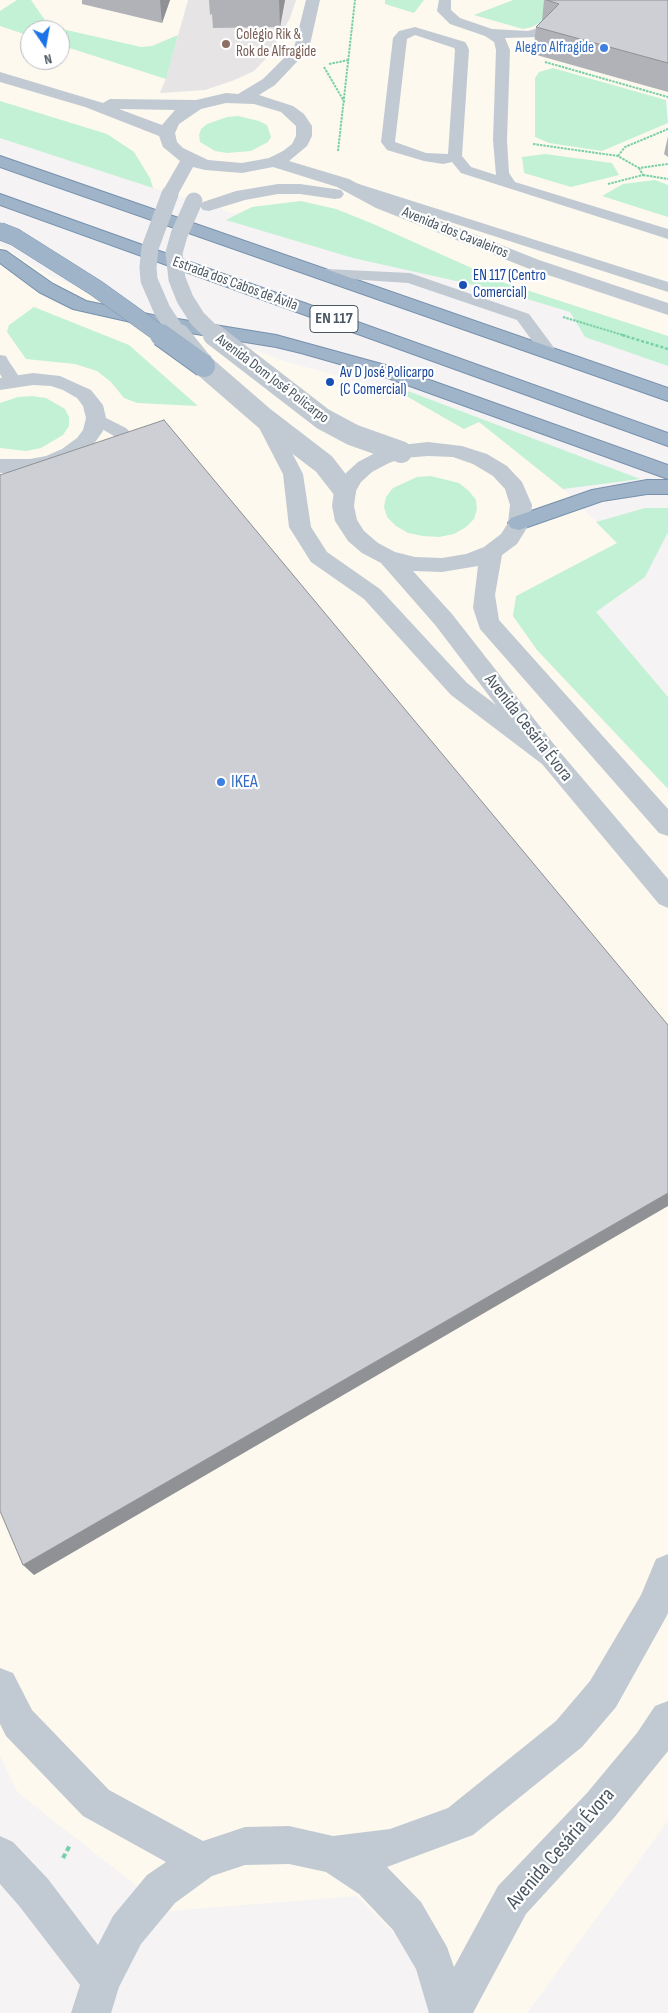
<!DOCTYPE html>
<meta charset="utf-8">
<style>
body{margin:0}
#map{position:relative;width:668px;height:2013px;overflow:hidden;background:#f5f3f3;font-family:"Sofia Sans Condensed",sans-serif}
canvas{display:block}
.north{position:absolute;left:20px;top:20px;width:50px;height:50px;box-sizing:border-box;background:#fff;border:1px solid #b7bbc0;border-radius:50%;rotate:168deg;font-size:14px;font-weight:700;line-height:20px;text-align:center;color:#4a5661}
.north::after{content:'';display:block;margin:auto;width:18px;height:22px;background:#1a73e8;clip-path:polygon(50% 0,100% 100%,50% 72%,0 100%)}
</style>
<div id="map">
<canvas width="668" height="2013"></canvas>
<div class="north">N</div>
</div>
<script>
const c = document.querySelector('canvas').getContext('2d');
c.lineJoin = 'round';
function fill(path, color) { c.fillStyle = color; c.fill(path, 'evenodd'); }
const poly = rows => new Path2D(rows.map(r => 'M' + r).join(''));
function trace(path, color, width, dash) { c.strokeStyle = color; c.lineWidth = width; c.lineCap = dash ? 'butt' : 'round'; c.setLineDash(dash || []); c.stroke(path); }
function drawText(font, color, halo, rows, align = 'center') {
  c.font = font + ' "Sofia Sans Condensed",sans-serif'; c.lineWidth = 4.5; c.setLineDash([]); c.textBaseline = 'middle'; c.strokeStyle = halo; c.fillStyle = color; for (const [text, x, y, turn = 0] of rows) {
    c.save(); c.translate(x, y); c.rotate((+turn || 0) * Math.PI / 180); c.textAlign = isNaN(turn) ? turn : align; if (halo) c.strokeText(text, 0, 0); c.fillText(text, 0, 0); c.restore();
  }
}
fill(poly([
 [0,0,668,0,668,336,505,283,371,223,301,201,252,207,236,214,153,188,150,178,107,134,0,101],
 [30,30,60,30,60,60,30,60],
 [0,245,50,276,287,362,401,393,464,429,479,422,554,480,618,543,517,596,513,616,537,650,668,789,668,1821,527,2013,473,2013,357,1896,169,1911,18,1793,0,1756]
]), '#fdf9ef');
fill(poly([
 [188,0,296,0,290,18,270,54,254,71,232,81,205,90,160,93,166,78]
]), '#e6e4e5');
fill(poly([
 [17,0,31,0,49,26,141,47,152,46,178,35,166,79,60,45,60,30,30,30,30,36,0,26,0,11],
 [385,0,424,0,414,13,385,4],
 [513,0,582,0,532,27,523,29,474,15],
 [553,68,666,100,668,123,602,151,549,143,535,137,535,78,539,72],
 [0,101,107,134,134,152,150,178,153,188,0,138],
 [238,116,259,121,267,125,271,137,268,142,251,151,227,153,215,151,200,142,199,135,201,129,207,124,227,117],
 [545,154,612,163,619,175,571,187,524,173,522,157],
 [655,180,668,185,668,217,602,196,623,184],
 [301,201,336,209,371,223,505,283,668,336,668,366,585,337,570,312,501,291,353,258,226,220,252,207],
 [34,307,129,345,198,406,137,403,124,398,111,382,97,371,75,364,26,359,7,332,9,325],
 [405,390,640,479,563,489,479,422,464,429,401,393],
 [32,396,46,398,65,409,69,417,69,426,63,435,41,448,26,451,0,448,0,403,18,397],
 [431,476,459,483,469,491,476,500,477,509,474,519,466,527,454,534,439,537,423,536,408,533,396,526,387,517,384,507,386,497,393,488,417,477],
 [645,508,668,508,668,532,645,577,596,612,668,697,668,789,537,650,513,616,516,596,617,543,596,522]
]), '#c3f1d5');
const trunk = poly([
 [0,156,668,388,668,401,0,167,0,156],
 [0,194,668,433,668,446,0,205,0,194],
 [0,250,6,251,53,284,86,301,153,315,276,335,396,368,668,465,668,479,382,376,301,353,276,347,153,327,73,309,39,292,0,263,0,250],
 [647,480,668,480,668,494,647,494,602,501,519,530,511,528,508,523,511,518,592,490,647,480]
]);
trace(trunk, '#7690ad', 2);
trace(poly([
 [545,62,668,97],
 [329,64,349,60],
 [324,67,345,103],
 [533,144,618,156,639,168,668,164],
 [338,151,355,0],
 [618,156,625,147,668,129],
 [643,175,668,179],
 [608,184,643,175,639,168],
 [563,317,626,336]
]), '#7ad0a6', 2, [2.5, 1]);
trace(poly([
 [622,335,668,349]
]), '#7ad0a6', 2.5, [3, 2]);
trace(poly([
 [63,1858,70,1845]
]), '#7ad0a6', 4, [5, 3]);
fill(poly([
 [439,0,451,0,451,10,460,18,492,29,528,31,549,25,556,29,541,37,505,38,510,50,507,140,509,173,515,182,668,229,668,239,461,173,452,162,443,164,424,161,387,150,381,142,393,38,399,31,415,27,465,42,467,45,469,50,462,156,471,167,496,175,493,140,496,50,494,42,485,36,450,24,437,11,439,0],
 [415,35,454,48,455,50,448,154,426,153,395,142,407,39,415,35],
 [343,179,668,282,668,292,338,186,336,183,343,179],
 [325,269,410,273,529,314,558,353,556,357,544,357,517,320,408,283,319,277,317,274,319,271,325,269],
 [0,355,6,356,8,360,22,381,19,385,7,385,4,381,0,374,0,355],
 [96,413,126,428,150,453,153,457,150,461,138,461,114,436,90,422,87,418,90,414,96,413]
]), '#c1cad2');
fill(poly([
 [33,373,60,376,91,390,103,405,106,418,103,431,91,448,76,459,58,467,30,473,0,473,0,459,30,459,46,456,62,449,77,438,83,430,86,418,83,406,77,398,63,390,51,386,33,385,0,390,0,378,33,373]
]), '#c1cad2');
fill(poly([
 [306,0,320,0,309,49,275,85,259,95,293,106,304,114,312,126,312,136,307,146,289,161,349,179,388,200,539,260,668,303,668,315,527,268,376,208,337,187,273,167,242,173,205,170,193,167,176,198,164,198,161,194,180,161,163,147,159,136,85,107,0,82,0,72,103,103,110,99,196,100,226,93,238,94,263,79,294,48,306,0],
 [226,103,254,104,281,112,296,126,296,136,292,144,283,151,269,158,242,163,208,160,183,148,177,142,175,133,179,124,201,109,226,103],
 [119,109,175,110,162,125,119,109],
 [278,184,300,184,335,189,341,190,344,194,341,198,335,199,300,194,278,194,245,200,209,211,203,210,200,206,203,202,236,191,278,184],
 [264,412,271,414,274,418,303,474,311,527,327,552,380,589,467,683,496,705,436,626,381,563,362,553,348,541,335,521,332,506,334,491,346,473,358,462,375,453,401,445,428,442,462,446,487,454,507,466,522,482,532,505,530,523,517,544,502,555,495,595,499,620,668,809,668,836,659,833,480,629,473,608,478,566,442,572,413,571,452,614,560,752,668,879,668,908,659,904,542,764,451,695,364,599,311,562,289,527,283,474,254,418,257,414,264,412],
 [428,456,453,457,473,464,493,476,505,489,510,505,508,523,501,534,484,547,466,554,442,558,415,557,395,552,378,543,364,531,357,520,354,506,356,491,361,482,372,472,389,463,403,458,428,456],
 [668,1554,668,1613,665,1619,616,1707,582,1747,473,1835,387,1867,421,1902,447,1947,454,1967,498,1886,587,1793,637,1733,655,1706,668,1701,668,1751,613,1819,526,1914,473,2013,429,2013,416,1969,393,1930,359,1894,326,1872,289,1864,245,1865,212,1876,175,1903,141,1944,119,1987,111,2013,71,2013,80,1985,20,1907,0,1884,0,1836,13,1842,48,1879,98,1945,113,1916,147,1875,166,1862,83,1816,6,1736,0,1724,0,1668,13,1673,32,1710,109,1790,203,1841,245,1827,289,1826,333,1836,390,1829,448,1808,556,1721,590,1681,641,1595,656,1559,668,1554]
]), '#c1cad2');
fill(trunk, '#9fb4c9');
const trunkBridgeFar1 = poly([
 [0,231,15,237,96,288,163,336]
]);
const trunkBridge = poly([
 [161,335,204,366]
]);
trace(trunkBridgeFar1, '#7690ad', 18, []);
trace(trunkBridge, '#7690ad', 24, []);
trace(poly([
 [170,194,150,248,148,267,149,280,162,310,179,336],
 [194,201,179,235,174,253,177,279,185,299,197,318,215,336]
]), '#c1cad2', 17);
trace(poly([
 [179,335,204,366,264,418,324,464,345,491],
 [214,335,323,419,353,435,401,452]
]), '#c1cad2', 22);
trace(trunkBridgeFar1, '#9fb4c9', 17);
trace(trunkBridge, '#9fb4c9', 22);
fill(poly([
 [82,0,170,0,162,23,82,4],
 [209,0,285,0,280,27,213,28,212,14,210,15],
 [544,0,668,0,668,92,533,54,536,27,542,21],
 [668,136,668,157,664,154]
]), '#b0b2b7');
fill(poly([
 [160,0,170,0,162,23],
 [279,0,285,0,280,27],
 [668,1193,668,1206,34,1575,23,1565]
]), '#909195');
const building = poly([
 [547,0,668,0,668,63,536,27,559,4,547,0],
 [164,420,668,1025,668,1193,23,1565,0,1511,0,475,164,420]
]);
fill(building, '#cdcfd5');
trace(building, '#909195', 1);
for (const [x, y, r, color] of [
 [226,44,5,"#8d6e63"],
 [604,48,5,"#3f7fe0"],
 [463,285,5,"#1a4fb4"],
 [330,382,5,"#1a4fb4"],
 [221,782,5,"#3f7fe0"]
]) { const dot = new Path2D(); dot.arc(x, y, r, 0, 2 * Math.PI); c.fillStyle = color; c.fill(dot); trace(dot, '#fff', 2); }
drawText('15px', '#785e54', '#fff', [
 ["Colégio Rik &",236,35],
 ["Rok de Alfragide",236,52]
], 'left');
drawText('15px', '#366cbe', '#fff', [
 ["Alegro Alfragide",594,48]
], 'right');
drawText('15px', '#4a5661', '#fff', [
 ["Avenida dos Cavaleiros",455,233,22],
 ["Estrada dos Cabos de Ávila",235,284,20],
 ["Avenida Dom José Policarpo",272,379,37]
]);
drawText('15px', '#164399', '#fff', [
 ["EN 117 (Centro",473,276],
 ["Comercial)",473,293],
 ["Av D José Policarpo",340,373],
 ["(C Comercial)",340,390]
], 'left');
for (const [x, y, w] of [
 [334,319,48]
]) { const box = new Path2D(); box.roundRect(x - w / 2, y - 13.5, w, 27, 4); c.fillStyle = '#fff'; c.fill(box); trace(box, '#4a5661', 1); }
drawText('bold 16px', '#4a5661', null, [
 ["EN 117",334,319]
]);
drawText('18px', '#4a5661', '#fff', [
 ["Avenida Cesária Évora",528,728,52]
]);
drawText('18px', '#366cbe', '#fff', [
 ["IKEA",231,782]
], 'left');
drawText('21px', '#4a5661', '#fff', [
 ["Avenida Cesária Évora",561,1849,-49]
]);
</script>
